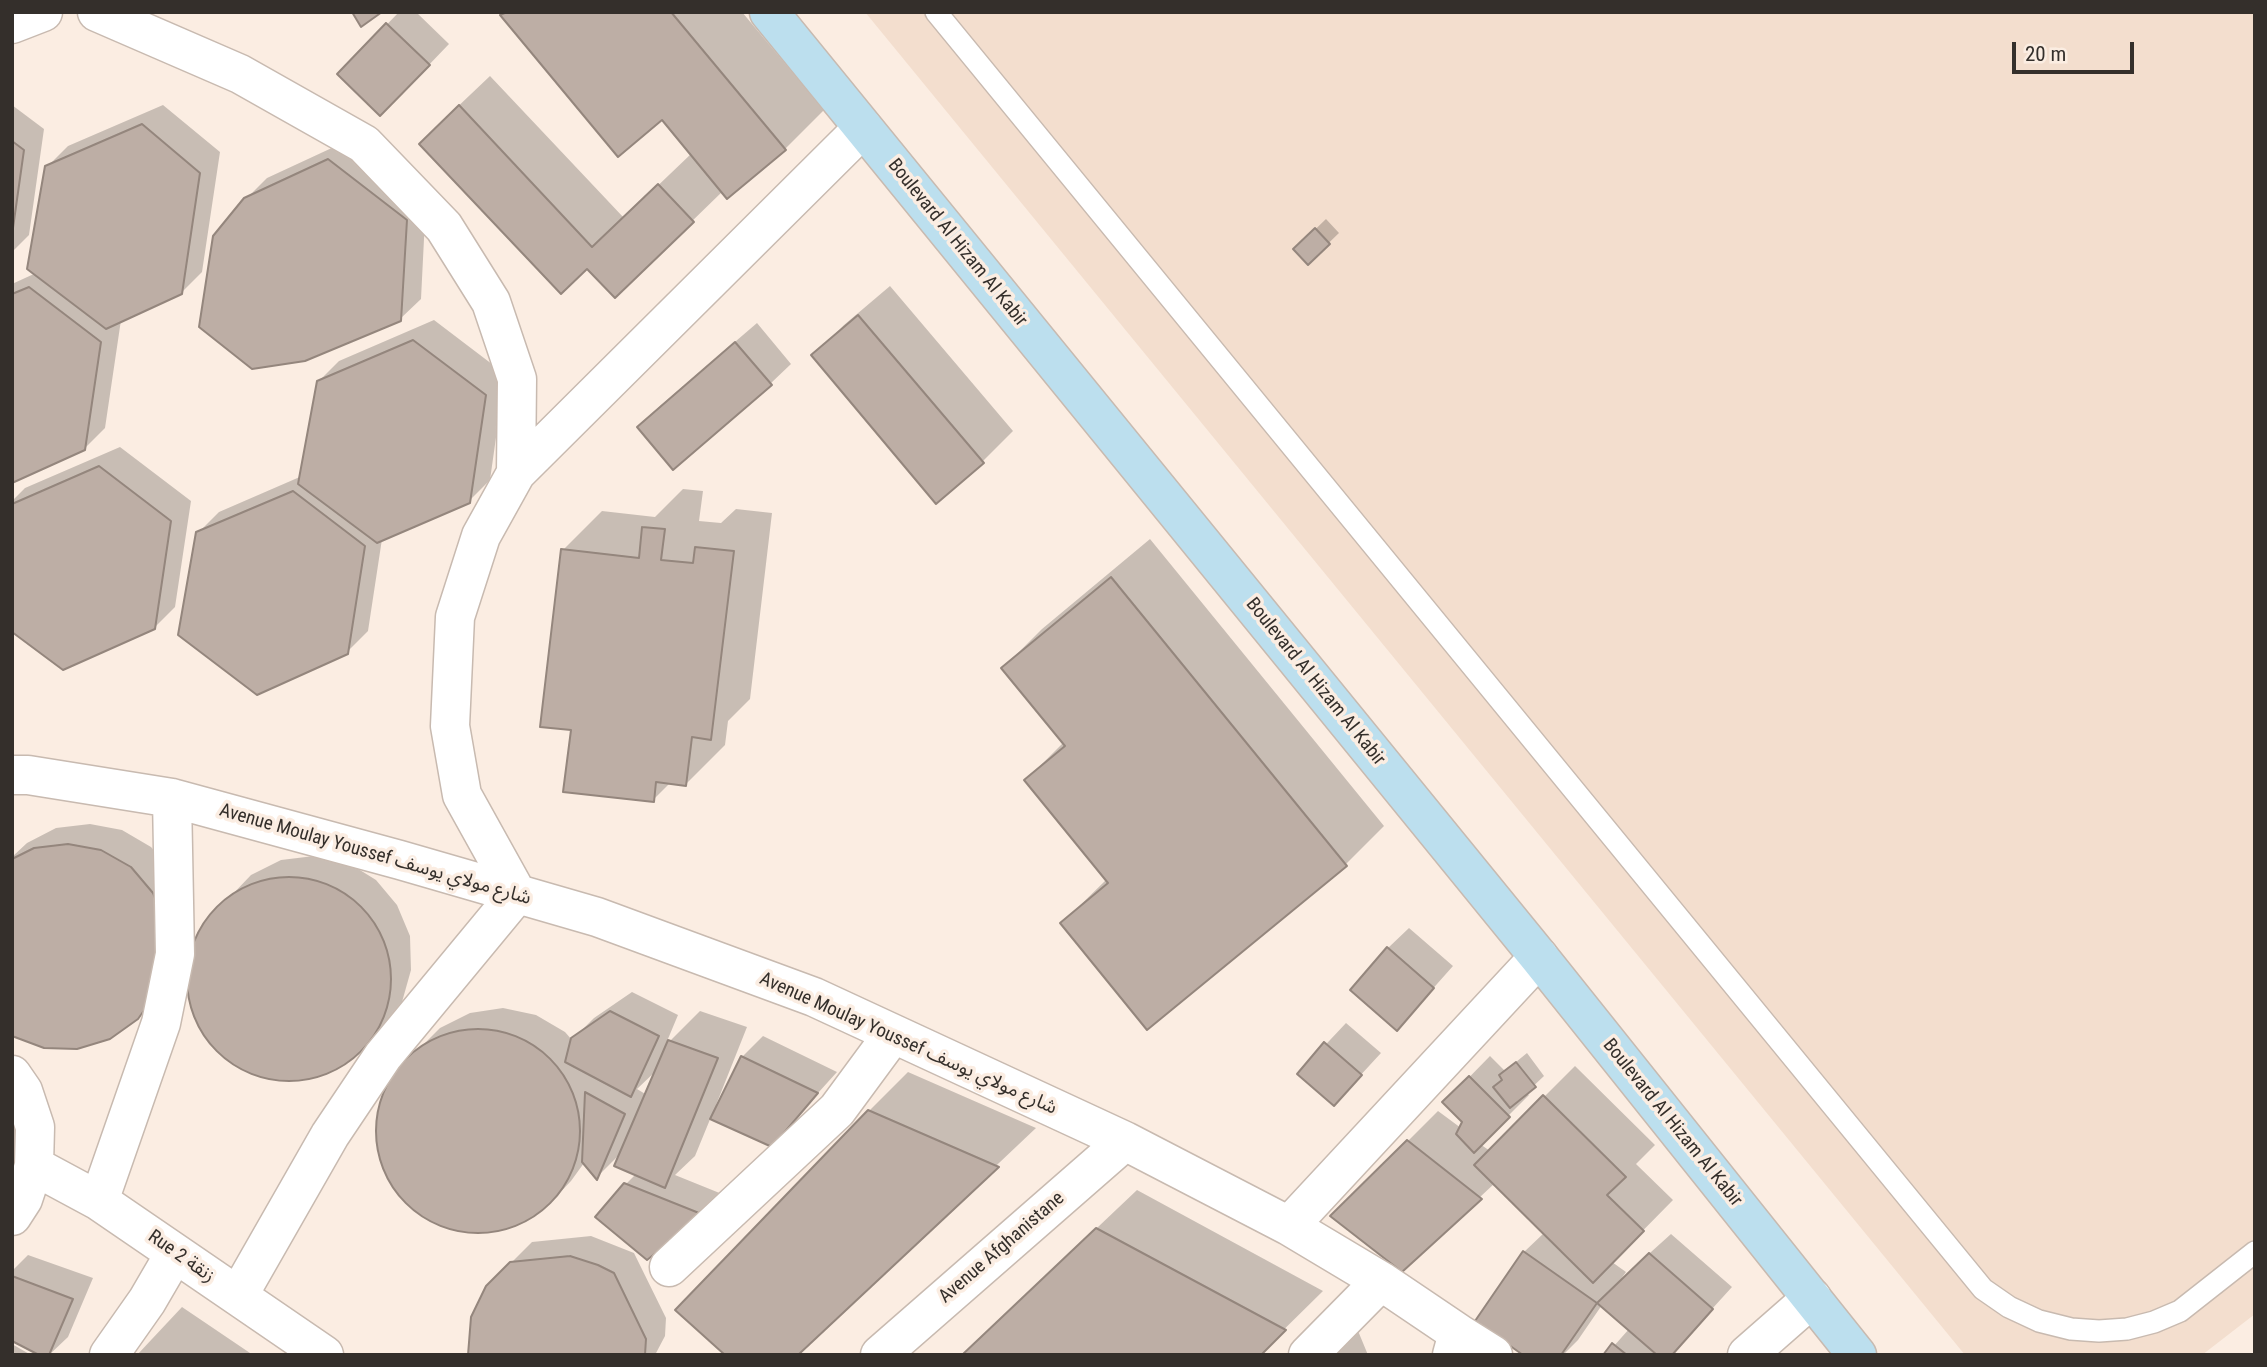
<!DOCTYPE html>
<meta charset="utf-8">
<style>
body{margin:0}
#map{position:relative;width:2267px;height:1367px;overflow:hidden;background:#fbede2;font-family:"Roboto Condensed",sans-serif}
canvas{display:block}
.frame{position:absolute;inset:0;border:14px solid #342f2b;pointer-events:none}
.scale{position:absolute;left:2012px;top:42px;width:122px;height:32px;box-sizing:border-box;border:4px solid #342f2b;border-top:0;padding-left:9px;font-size:21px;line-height:24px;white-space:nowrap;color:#342f2b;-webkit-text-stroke:5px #fbede2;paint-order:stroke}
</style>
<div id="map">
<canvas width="2267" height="1367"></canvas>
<div class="frame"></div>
<div class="scale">20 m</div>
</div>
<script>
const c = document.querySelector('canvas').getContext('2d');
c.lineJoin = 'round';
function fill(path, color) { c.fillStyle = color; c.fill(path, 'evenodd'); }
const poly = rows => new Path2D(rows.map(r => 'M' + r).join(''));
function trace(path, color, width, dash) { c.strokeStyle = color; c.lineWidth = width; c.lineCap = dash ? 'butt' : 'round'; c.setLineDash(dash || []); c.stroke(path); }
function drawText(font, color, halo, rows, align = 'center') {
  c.font = font + ' "Roboto Condensed","Noto Sans Arabic",sans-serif'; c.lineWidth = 7; c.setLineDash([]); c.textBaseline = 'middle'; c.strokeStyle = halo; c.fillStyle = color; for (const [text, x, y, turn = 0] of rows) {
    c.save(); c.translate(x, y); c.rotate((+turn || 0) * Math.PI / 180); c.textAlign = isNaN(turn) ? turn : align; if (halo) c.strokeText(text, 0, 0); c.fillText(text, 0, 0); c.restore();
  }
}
fill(poly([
 [865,12,2255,12,2255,1314,2202,1355,1965,1355]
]), '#f3dece');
fill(poly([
 [399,12,416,12,449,44,401,94,339,74],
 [504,12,742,12,824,110,785,149,723,191,615,296,451,113,490,76,624,218,692,153,662,117,502,15],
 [12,105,44,129,29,235,12,252],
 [163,105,220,152,202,272,181,293,121,320,105,428,84,449,12,481,12,284,36,273,47,167,68,146],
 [349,140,426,199,421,299,400,319,246,199,267,178],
 [1326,219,1339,233,1308,263,1295,249],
 [890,286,1013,431,982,462,814,356,844,325],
 [434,320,505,374,490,480,469,501,382,539,368,631,347,652,198,533,219,512,302,476,318,382,339,361],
 [757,323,791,364,770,384,639,427,659,407],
 [120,447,191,501,175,607,154,628,12,630,12,501,25,488],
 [683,489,703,491,699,521,721,523,736,509,772,513,750,699,728,721,725,745,686,784,671,782,653,800,573,729,563,550,602,511,655,517],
 [1150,539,1384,826,1346,864,1062,923,1107,879,1026,780,1064,742,1003,668,1042,629],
 [90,824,122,830,151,847,173,872,158,997,137,1018,12,1034,12,857,27,843,56,828],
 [314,856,347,862,376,880,397,905,410,936,411,970,402,1002,383,1029,361,1050,334,1070,302,1080,269,1079,238,1067,212,1045,195,1016,188,984,192,951,207,921,251,875,281,860],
 [1409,928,1453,966,1397,1029,1388,948],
 [632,992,678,1015,665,1046,700,1011,747,1027,716,1105,718,1106,742,1057,763,1036,837,1072,771,1145,711,1117,695,1156,675,1175,722,1194,647,1258,626,1184,636,1174,621,1153,597,1177,584,1163,571,1181,550,1203,522,1222,491,1232,457,1231,426,1219,401,1198,383,1169,377,1136,380,1103,395,1073,440,1028,470,1013,503,1008,536,1015,565,1032,572,1040,594,1018],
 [658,1069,647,1095,637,1089],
 [1346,1023,1381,1053,1334,1104,1299,1073],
 [1527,1053,1544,1076,1526,1093,1529,1095,1480,1144,1490,1151,1575,1066,1655,1145,1636,1164,1673,1200,1612,1262,1626,1272,1621,1279,1671,1234,1732,1287,1672,1353,1673,1355,1606,1355,1629,1329,1602,1305,1578,1340,1563,1355,1526,1355,1524,1252,1545,1232,1495,1183,1402,1270,1333,1216,1438,1111,1461,1128,1464,1122,1445,1102,1490,1056,1505,1071],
 [12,1061,34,1135,12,1184],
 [908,1072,1036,1128,796,1355,869,1111],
 [1137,1190,1323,1291,1258,1355,963,1355],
 [591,1236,634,1253,666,1318,665,1336,655,1355,470,1355,487,1287,532,1242],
 [28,1255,93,1278,68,1337,49,1355,42,1355,12,1339,12,1271],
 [182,1307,253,1355,137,1355],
 [1356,1326,1368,1355,1327,1355],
 [12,1344,31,1355,12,1355]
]), '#0003');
const building = poly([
 [352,12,382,12,361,27,352,12],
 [507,12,671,12,786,150,727,199,662,120,618,157,500,15,507,12],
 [386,23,430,65,380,116,337,74,386,23],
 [459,105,592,247,658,184,694,222,615,298,587,269,561,294,419,144,459,105],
 [142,124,200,173,182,294,106,329,27,269,45,166,142,124],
 [12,141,24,150,12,235,12,141],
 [328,159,407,220,401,321,305,361,252,369,199,327,213,236,244,198,328,159],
 [1315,228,1330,244,1308,265,1293,249,1315,228],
 [29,287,101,342,85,450,12,483,12,294,29,287],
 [858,315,984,463,936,504,811,355,858,315],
 [413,340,486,395,470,503,377,543,298,484,317,381,413,340],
 [735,342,772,385,673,470,637,427,735,342],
 [99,466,171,521,155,629,63,670,12,632,12,504,99,466],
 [293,491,365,546,348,654,257,695,178,635,196,532,293,491],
 [642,527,665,529,661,560,693,563,695,547,734,551,711,740,692,737,686,786,656,782,654,802,563,792,571,730,540,727,561,549,639,558,642,527],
 [1111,577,1347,866,1147,1030,1060,923,1108,883,1024,780,1065,746,1001,668,1111,577],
 [68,844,101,850,131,867,153,893,165,925,157,992,138,1019,110,1039,77,1049,44,1048,12,1036,12,859,34,848,68,844],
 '187 979a102 102 0 1 1 204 0a102 102 0 1 1-204 0Z',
 [1387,947,1434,988,1397,1031,1350,990,1387,947],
 [610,1011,659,1036,631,1097,565,1062,571,1038,610,1011],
 '376 1131a102 102 0 1 1 204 0a102 102 0 1 1-204 0Z',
 [668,1040,718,1058,665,1188,614,1166,668,1040],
 [1324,1042,1362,1075,1334,1106,1297,1074,1324,1042],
 [741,1056,818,1093,772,1147,710,1119,741,1056],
 [1516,1062,1536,1087,1510,1108,1493,1087,1502,1080,1499,1075,1516,1062],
 [1469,1076,1510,1117,1474,1153,1456,1134,1462,1122,1442,1102,1469,1076],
 [585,1092,625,1114,597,1180,582,1162,585,1092],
 [1543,1095,1626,1177,1607,1195,1644,1231,1593,1283,1474,1165,1543,1095],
 [868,1110,999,1167,798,1355,725,1355,675,1310,868,1110],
 [1407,1140,1482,1199,1402,1272,1330,1216,1407,1140],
 [624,1183,704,1215,647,1260,595,1217,624,1183],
 [1096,1228,1286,1330,1261,1355,962,1355,1096,1228],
 [1523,1251,1597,1303,1561,1355,1523,1355,1475,1321,1523,1251],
 [1649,1253,1713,1309,1672,1355,1657,1355,1597,1303,1649,1253],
 [570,1256,598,1265,614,1273,646,1339,645,1355,468,1355,471,1317,486,1286,510,1262,570,1256],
 [12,1276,73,1299,49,1355,39,1355,12,1341,12,1276],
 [1612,1343,1627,1355,1603,1355,1612,1343]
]);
fill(building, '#bdaea5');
trace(building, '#94867d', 2);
const service = poly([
 [936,12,1983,1289,2009,1307,2039,1321,2071,1329,2099,1331,2127,1329,2154,1322,2180,1311,2255,1252]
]);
const minor = poly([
 [97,12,240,74,364,144,444,227,491,302,517,379,516,473],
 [12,24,43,12],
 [12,775,28,775,172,798,400,860,597,917,814,997,1125,1141,1289,1226,1381,1281,1458,1333,1452,1355],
 [12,1075,23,1091,35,1127,34,1166,23,1199,12,1216],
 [34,1166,99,1201,324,1355],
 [99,1201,161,1023,175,954,172,798],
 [1289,1226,1539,957],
 [669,1267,837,1110,893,1034],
 [238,1296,330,1135,383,1056,517,894,462,795,450,726,455,617,481,536,516,473,863,128],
 [1458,1333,1493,1355],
 [109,1355,147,1301,175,1253],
 [880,1355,1125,1141],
 [1308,1355,1381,1281],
 [1747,1355,1812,1298]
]);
const secondary = poly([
 [769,12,1539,957,1857,1355]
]);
trace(service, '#c8bab0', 24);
trace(minor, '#c8bab0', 41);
trace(secondary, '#c8bab0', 41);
trace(service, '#fff', 21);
trace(minor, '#fff', 38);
trace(secondary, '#bcdfee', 38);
drawText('19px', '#342f2b', '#fbede2', [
 ["Boulevard Al Hizam Al Kabir",957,243,51],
 ["Boulevard Al Hizam Al Kabir",1315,682,51],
 ["Avenue Moulay Youssef شارع مولاي يوسف",375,855,16],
 ["Avenue Moulay Youssef شارع مولاي يوسف",908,1044,24],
 ["Boulevard Al Hizam Al Kabir",1672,1123,51],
 ["Avenue Afghanistane",1002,1248,-41],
 ["Rue 2 زنقة",181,1257,35]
]);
</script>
